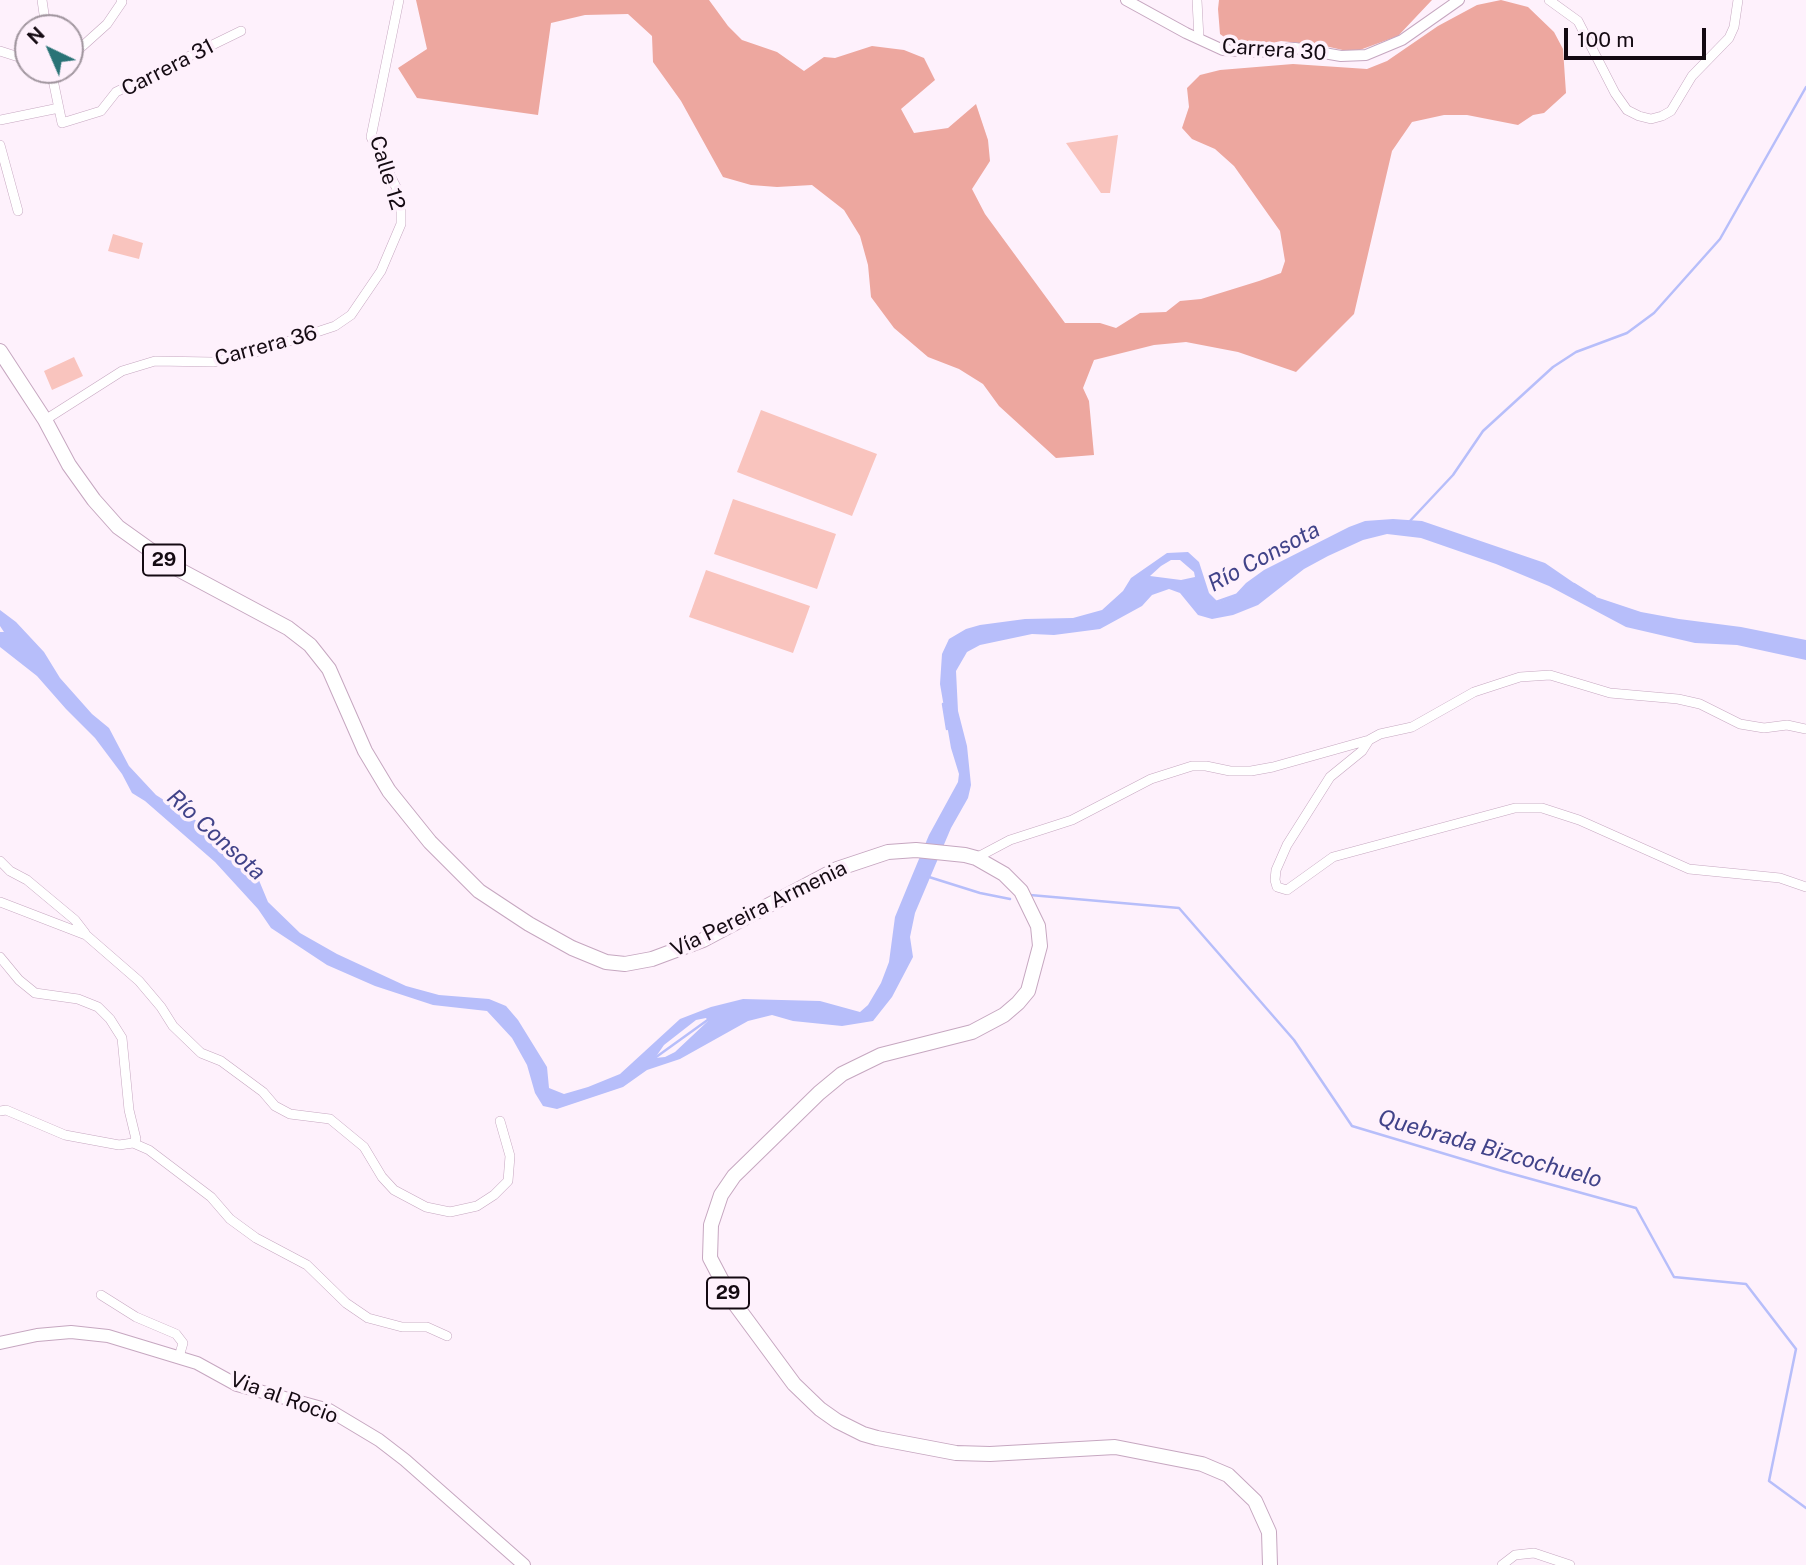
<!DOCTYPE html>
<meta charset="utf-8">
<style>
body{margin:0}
#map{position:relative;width:1806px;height:1565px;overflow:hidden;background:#fef1fc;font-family:"Public Sans",sans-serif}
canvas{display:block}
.north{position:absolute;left:14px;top:14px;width:70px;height:70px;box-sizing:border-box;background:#fef1fc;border:2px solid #a0959e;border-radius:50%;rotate:316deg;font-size:19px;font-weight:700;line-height:28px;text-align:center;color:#140a12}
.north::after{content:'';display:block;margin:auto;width:24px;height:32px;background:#297376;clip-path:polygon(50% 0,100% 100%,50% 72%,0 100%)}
.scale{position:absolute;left:1564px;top:28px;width:142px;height:32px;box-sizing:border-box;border:4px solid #140a12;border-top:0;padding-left:9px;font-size:21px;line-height:24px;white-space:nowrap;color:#140a12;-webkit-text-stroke:5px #fef1fc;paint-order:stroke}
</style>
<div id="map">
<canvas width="1806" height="1565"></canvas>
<div class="north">N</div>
<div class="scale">100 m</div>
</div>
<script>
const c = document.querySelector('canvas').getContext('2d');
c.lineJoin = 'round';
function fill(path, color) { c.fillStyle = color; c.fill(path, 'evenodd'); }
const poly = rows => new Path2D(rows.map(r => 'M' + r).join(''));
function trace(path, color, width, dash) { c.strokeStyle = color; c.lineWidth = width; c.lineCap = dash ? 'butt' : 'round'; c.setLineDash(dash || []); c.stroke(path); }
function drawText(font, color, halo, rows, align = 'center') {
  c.font = font + ' "Public Sans",sans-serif'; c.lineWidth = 7; c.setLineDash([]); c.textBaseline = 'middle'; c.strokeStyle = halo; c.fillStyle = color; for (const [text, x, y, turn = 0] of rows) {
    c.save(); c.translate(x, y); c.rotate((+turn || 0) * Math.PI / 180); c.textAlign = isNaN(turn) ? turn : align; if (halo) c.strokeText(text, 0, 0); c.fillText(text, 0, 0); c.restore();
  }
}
fill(poly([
 [1118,135,1110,193,1101,193,1066,143],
 [113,234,143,243,139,259,108,251],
 [74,357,83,376,52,390,44,371],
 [761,410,877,454,852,516,737,472],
 [733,499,836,534,817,589,714,554],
 [706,570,810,606,793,653,689,617]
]), '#f9c4be');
fill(poly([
 [416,0,709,0,728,26,742,40,777,52,804,71,824,57,835,58,872,46,904,50,924,58,935,80,901,109,914,133,948,128,976,104,988,140,990,161,972,189,985,214,1065,323,1100,323,1116,328,1140,313,1166,312,1180,301,1201,299,1259,281,1281,273,1285,261,1280,231,1234,166,1215,149,1192,139,1182,128,1189,107,1187,88,1200,75,1220,70,1293,64,1367,69,1387,61,1438,26,1477,5,1501,0,1528,7,1554,32,1563,49,1566,93,1544,113,1533,115,1518,125,1467,115,1444,115,1412,122,1392,151,1354,314,1296,372,1238,352,1186,342,1154,345,1094,360,1083,388,1089,401,1094,455,1056,458,999,406,983,384,959,369,928,357,894,328,871,297,868,265,860,236,844,210,812,185,777,187,751,185,723,177,681,101,653,62,652,36,628,14,585,15,551,23,538,115,417,98,398,68,427,49],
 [1219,0,1432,0,1398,36,1357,51,1347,51,1325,46,1281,41,1263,45,1231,42,1220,34,1218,9]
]), '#eda79f');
fill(poly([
 [1393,519,1422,521,1545,563,1593,596,1641,612,1679,619,1741,627,1806,640,1806,660,1737,645,1695,643,1626,627,1549,586,1496,564,1421,538,1387,534,1363,540,1328,556,1304,569,1258,605,1233,615,1212,619,1198,615,1180,593,1169,589,1152,595,1142,606,1100,629,1054,635,1032,634,980,645,967,652,956,671,958,711,967,746,971,785,968,798,951,828,915,913,910,937,913,957,892,997,873,1021,842,1026,793,1021,772,1015,748,1021,680,1059,647,1070,623,1087,557,1109,543,1106,535,1093,527,1065,512,1038,487,1011,433,1005,375,986,327,965,271,928,258,909,215,862,145,801,132,793,122,774,95,738,66,709,37,676,0,647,0,632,4,632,0,626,0,610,16,622,44,652,60,678,92,714,109,728,129,766,156,795,203,825,245,861,258,878,268,902,300,933,337,954,406,986,439,995,489,999,506,1006,518,1020,547,1067,549,1088,564,1094,588,1087,620,1074,680,1019,711,1007,743,999,820,1001,860,1012,868,1005,881,983,889,962,895,917,909,883,929,835,958,782,959,774,951,748,940,684,942,654,949,639,966,629,980,625,1025,619,1073,618,1102,610,1123,591,1131,578,1167,553,1188,552,1199,562,1209,593,1218,602,1233,597,1246,583,1264,570,1349,527,1365,521],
 [1171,560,1180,560,1194,572,1195,577,1181,580,1150,576,1161,566],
 [706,1018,708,1021,675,1052,665,1057,655,1058,664,1045,696,1020]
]), '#b7befa');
trace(poly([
 [1409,522,1453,475,1483,431,1553,367,1576,352,1627,333,1654,313,1720,239,1806,87],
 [1574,584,1595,597],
 [1216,602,1236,595],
 [943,704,947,729],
 [929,877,980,893,1010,899],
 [1030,895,1179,908,1294,1040,1352,1126,1502,1171,1636,1208,1674,1277,1746,1284,1796,1349,1769,1481,1806,1508],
 [652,1060,709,1019]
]), '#b7befa', 2.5);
const minor = poly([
 [42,0,46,28],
 [1197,0,1199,39],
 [1549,0,1578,21,1615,93,1627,110,1639,116,1651,119,1662,116,1671,111,1692,76,1729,38,1734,27,1738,0],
 [0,51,28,60],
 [70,51,77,51,107,24,122,2,121,0],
 [51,70,62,123,101,111,116,92,241,31],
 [0,120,59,108],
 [0,145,18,211],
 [45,420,122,371,155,361,213,362,250,354,335,326,351,315,381,271,401,224,401,203,396,187,371,137,399,0],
 [1369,740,1362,751,1330,777,1287,845,1276,870,1275,880,1277,887,1287,890,1333,857,1515,808,1542,808,1579,820,1689,869,1780,878,1806,887],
 [976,858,1010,840,1072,820,1151,779,1192,766,1206,766,1230,771,1251,771,1273,767,1369,740,1380,734,1412,727,1474,692,1520,677,1550,675,1610,693,1678,699,1700,704,1740,724,1764,728,1787,725,1806,729],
 [0,861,10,871,27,880,75,920,85,933],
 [0,902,86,935,139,981,161,1007,173,1026,201,1053,221,1061,263,1092,275,1106,290,1114,330,1119,364,1147,382,1177,394,1190,426,1207,450,1212,477,1206,494,1195,508,1181,510,1156,500,1121],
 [0,957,19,980,35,993,78,999,98,1007,110,1019,122,1038,129,1110,136,1139,133,1143,119,1145,65,1135,6,1110,0,1111],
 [133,1143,149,1150,211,1197,230,1219,256,1238,307,1265,346,1303,368,1318,402,1327,427,1327,447,1336],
 [101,1295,136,1317,176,1334,183,1343,179,1357],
 [1502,1565,1515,1555,1534,1553,1570,1565]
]);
const tertiary = poly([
 [1126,0,1186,33,1223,50,1257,52,1295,48,1341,56,1366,55,1402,40,1459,0]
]);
const secondary = poly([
 [0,1343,37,1335,71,1332,108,1336,197,1363,237,1385,329,1410,379,1440,405,1460,524,1565]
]);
const primary = poly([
 [0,351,45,420,69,465,94,500,118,527,174,567,288,628,310,645,329,669,365,751,389,791,430,842,479,891,529,924,572,948,606,962,625,964,652,959,703,940,837,869,888,852,916,850,965,855,976,858,1004,874,1021,891,1038,926,1040,946,1028,991,1018,1003,1004,1015,972,1032,881,1055,842,1074,819,1093,734,1176,721,1195,711,1225,710,1258,732,1300,794,1384,820,1409,837,1421,863,1434,877,1438,956,1453,990,1454,1115,1447,1202,1464,1228,1475,1255,1501,1269,1532,1270,1565]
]);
trace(minor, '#c6a7c0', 10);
trace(tertiary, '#c6a7c0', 12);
trace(secondary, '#c6a7c0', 14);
trace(primary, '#c6a7c0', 16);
trace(minor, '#fff', 9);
trace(tertiary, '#fff', 10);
trace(secondary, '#fff', 12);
trace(primary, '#fff', 14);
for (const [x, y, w] of [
 [164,560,42],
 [728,1293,42]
]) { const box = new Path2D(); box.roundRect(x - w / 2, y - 15.5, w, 31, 5); c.fillStyle = '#fef1fc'; c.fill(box); trace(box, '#140a12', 2); }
drawText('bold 19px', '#140a12', null, [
 ["29",164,560],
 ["29",728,1293]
]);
drawText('21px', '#140a12', '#fef1fc', [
 ["Carrera 30",1274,50,4],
 ["Carrera 31",168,68,-27],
 ["Calle 12",387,173,73],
 ["Carrera 36",266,346,-15],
 ["Vía Pereira Armenia",759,909,-26],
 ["Via al Rocio",284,1398,20]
]);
drawText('italic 23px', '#414389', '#fef1fc', [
 ["Río Consota",1264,557,-28],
 ["Río Consota",216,835,42],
 ["Quebrada Bizcochuelo",1490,1149,16]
]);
</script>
